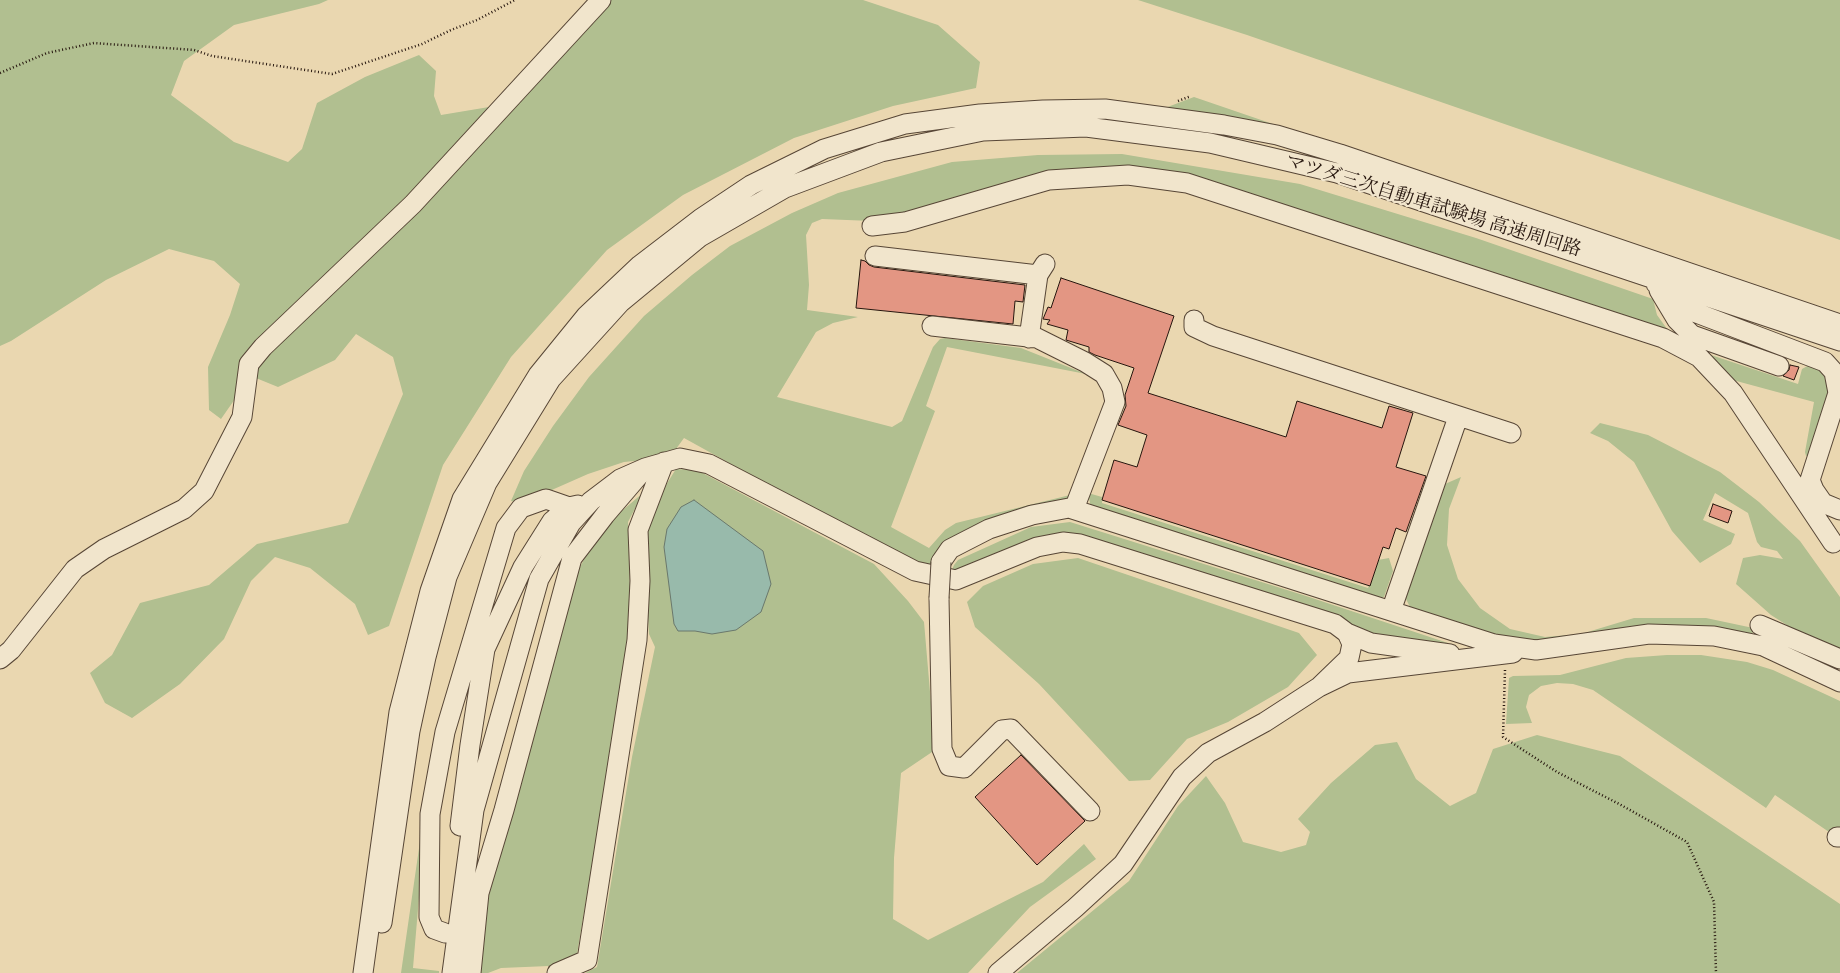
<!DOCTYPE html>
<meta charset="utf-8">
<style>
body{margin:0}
canvas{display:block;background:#ead7b0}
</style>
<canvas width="1840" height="973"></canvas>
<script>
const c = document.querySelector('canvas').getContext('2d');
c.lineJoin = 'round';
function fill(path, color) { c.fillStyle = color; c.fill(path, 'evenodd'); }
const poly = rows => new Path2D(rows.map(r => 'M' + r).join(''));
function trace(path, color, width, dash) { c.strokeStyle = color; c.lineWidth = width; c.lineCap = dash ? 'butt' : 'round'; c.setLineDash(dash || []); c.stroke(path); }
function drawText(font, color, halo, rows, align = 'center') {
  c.font = font + ' "IM FELL Double Pica","Noto Serif JP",serif'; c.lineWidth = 4.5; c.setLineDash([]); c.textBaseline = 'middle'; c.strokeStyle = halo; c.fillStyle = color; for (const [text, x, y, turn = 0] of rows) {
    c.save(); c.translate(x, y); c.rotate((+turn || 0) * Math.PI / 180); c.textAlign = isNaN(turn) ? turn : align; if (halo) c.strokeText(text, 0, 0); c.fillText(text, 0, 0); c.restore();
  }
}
fill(poly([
 [0,0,328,0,319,4,234,25,184,61,171,95,234,142,288,162,302,149,317,103,365,77,419,55,436,71,434,96,441,115,495,106,602,0,863,0,938,25,980,62,976,88,893,106,794,138,683,195,607,250,511,357,443,465,389,626,368,635,355,604,310,568,275,557,251,581,224,639,180,684,132,718,105,703,90,673,112,655,140,603,209,585,257,544,348,523,403,394,393,357,356,334,335,360,278,387,251,376,221,419,209,410,208,367,230,315,240,284,214,261,169,249,106,280,11,341,0,346],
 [1138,0,1840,0,1840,240,1247,35],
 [1194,97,1343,148,1157,111],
 [1122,154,1300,184,1476,238,1653,299,1657,315,1675,340,1131,171,872,221,822,219,812,223,806,235,809,285,807,310,858,317,833,323,816,332,777,397,892,427,902,421,933,347,940,339,945,338,1021,348,1086,374,947,347,926,406,935,411,891,527,929,548,945,530,956,523,1070,495,1062,505,1043,509,934,568,912,564,684,438,676,449,644,460,624,462,588,474,554,489,527,504,511,501,524,471,553,426,589,377,644,316,692,275,730,246,792,213,838,193,952,162,1038,155],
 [1699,351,1798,384,1802,369,1811,364,1819,369,1830,384,1831,390,1811,454,1806,456,1805,452,1814,402,1729,379],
 [1600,423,1648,435,1720,472,1759,502,1800,541,1840,597,1840,654,1815,643,1771,615,1736,584,1743,558,1760,555,1783,559,1777,551,1761,547,1757,542,1748,513,1715,493,1703,520,1735,534,1731,544,1700,563,1672,531,1634,462,1608,441,1590,433],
 [676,469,697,470,874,564,908,601,924,622,935,750,901,773,894,858,893,919,928,940,1043,882,1084,844,1096,859,1030,907,968,973,585,973,597,967,632,757,655,647,649,634,645,562,648,523,666,485],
 [1461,477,1449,509,1447,545,1458,579,1480,608,1510,629,1545,637,1581,634,1634,618,1706,618,1758,629,1749,635,1713,627,1643,625,1583,640,1544,644,1511,640,1413,613,1405,597,1432,499,1445,484],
 [643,493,628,522,631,618,617,717,577,954,549,966,501,968,488,973,478,973,479,911,575,577,599,530],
 [1088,493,1102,497,1102,503,1368,588,1378,560,1389,558,1393,571,1384,597,1375,601,1091,508],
 [1070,522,1303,595,1448,643,1447,645,1374,633,1361,637,1080,538,951,572,954,565,958,560,1031,527],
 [1078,558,1299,633,1317,655,1288,687,1228,722,1187,739,1150,780,1129,781,1039,684,975,627,967,602,983,586,1033,564],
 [1667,655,1701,655,1747,662,1773,670,1840,701,1840,830,1829,832,1775,795,1766,808,1593,690,1573,684,1557,683,1541,686,1529,695,1526,707,1532,723,1506,724,1509,678,1513,676,1560,675,1626,658],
 [1537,735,1620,756,1840,904,1840,973,1017,973,1129,881,1178,806,1206,776,1225,803,1243,842,1281,852,1306,845,1310,832,1298,819,1331,783,1375,745,1397,742,1416,779,1450,806,1476,793,1493,749],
 [429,779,413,968,439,971,439,973,401,973]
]), '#b1bf90');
const water = poly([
 [694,500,763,551,771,584,761,612,736,630,712,634,695,631,678,631,674,624,664,547,667,529,681,507,694,500]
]);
fill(water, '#98baab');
trace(water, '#6a786c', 1);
const building = poly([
 [861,260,865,261,869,265,874,267,1025,285,1023,302,1015,301,1013,324,856,308,861,260],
 [1061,278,1174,316,1148,393,1286,437,1297,401,1382,428,1389,406,1413,413,1396,467,1426,476,1406,532,1396,528,1389,549,1383,547,1370,586,1102,500,1114,460,1137,467,1147,435,1118,425,1126,406,1125,395,1134,368,1095,355,1089,352,1089,347,1066,340,1068,330,1047,324,1050,320,1043,319,1048,307,1051,308,1061,278],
 [1790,365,1799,367,1794,380,1783,376,1789,370,1790,365],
 [1713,504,1732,511,1728,523,1709,516,1713,504],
 [1021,755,1085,821,1037,865,975,797,1021,755]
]);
fill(building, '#e39683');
trace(building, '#26160e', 1);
const minor = poly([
 [872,226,905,222,1049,180,1128,175,1187,183,1663,338,1699,357,1733,393,1833,543],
 [875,256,1038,275],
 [1656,284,1694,312,1825,362,1834,372,1838,393,1810,480,1814,490,1823,503,1840,510],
 [1659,290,1677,320,1692,335,1779,366],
 [1194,320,1194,327,1213,336,1511,433],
 [932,326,1037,338,1085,362,1104,374,1112,388,1115,402,1074,509],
 [1029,338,1038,275,1045,264],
 [941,562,950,549,989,529,1032,515,1069,508,1494,644,1536,650,1649,634,1714,636,1763,646,1840,682],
 [939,598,942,749,949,766,964,768,1002,730,1011,729,1090,811],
 [1391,611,1458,417],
 [1760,625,1840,659],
 [1347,633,1371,643,1450,654],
 [0,659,11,650,75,569,104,549,184,509,204,491,242,417,249,364,263,347,413,204,601,0],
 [460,826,470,745,485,649,523,567,552,521,569,507,578,505],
 [1837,837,1840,837],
 [382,923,410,731,426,657,447,577,487,483,551,379,620,303,700,237,785,188,881,152,983,131,1086,127,1210,143,1337,173,1840,341],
 [445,933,434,929,429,917,430,814,445,732,506,528,521,508,546,499,569,507],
 [363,973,399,712,430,591,462,499,538,375,586,316,640,265,700,219,751,185,824,149,905,124,980,114,1043,110,1105,109,1224,125,1277,135,1340,154,1840,324],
 [452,973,474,810,539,579,571,523,591,501,620,479,645,468,680,458,709,464,915,571,956,580,1037,547,1063,542,1080,544,1335,624,1347,633,1352,644,1349,658,1319,687],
 [471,973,479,893,504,810,572,558,605,515,641,473],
 [557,973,587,960,637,640,640,581,638,530,664,462],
 [998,973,1075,908,1123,864,1182,777,1208,753,1265,722,1319,687,1348,673,1513,653]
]);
trace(minor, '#574636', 21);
trace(poly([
 [0,73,47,53,94,43,194,50,212,56,332,74,422,44,451,30,477,20,515,0],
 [1178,101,1191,96],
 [1505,670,1503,737,1557,772,1621,805,1687,842,1714,902,1716,973]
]), '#26160e', 2.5, [1, 2.5]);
trace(minor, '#f1e5cc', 19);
const minorBridge = poly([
 [939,598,941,562]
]);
trace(minorBridge, '#574636', 21, []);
trace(minorBridge, '#f1e5cc', 19);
drawText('19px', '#26160e', '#f1e5cc', [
 ["マツダ三次自動車試験場 高速周回路",1433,207,17]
]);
</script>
